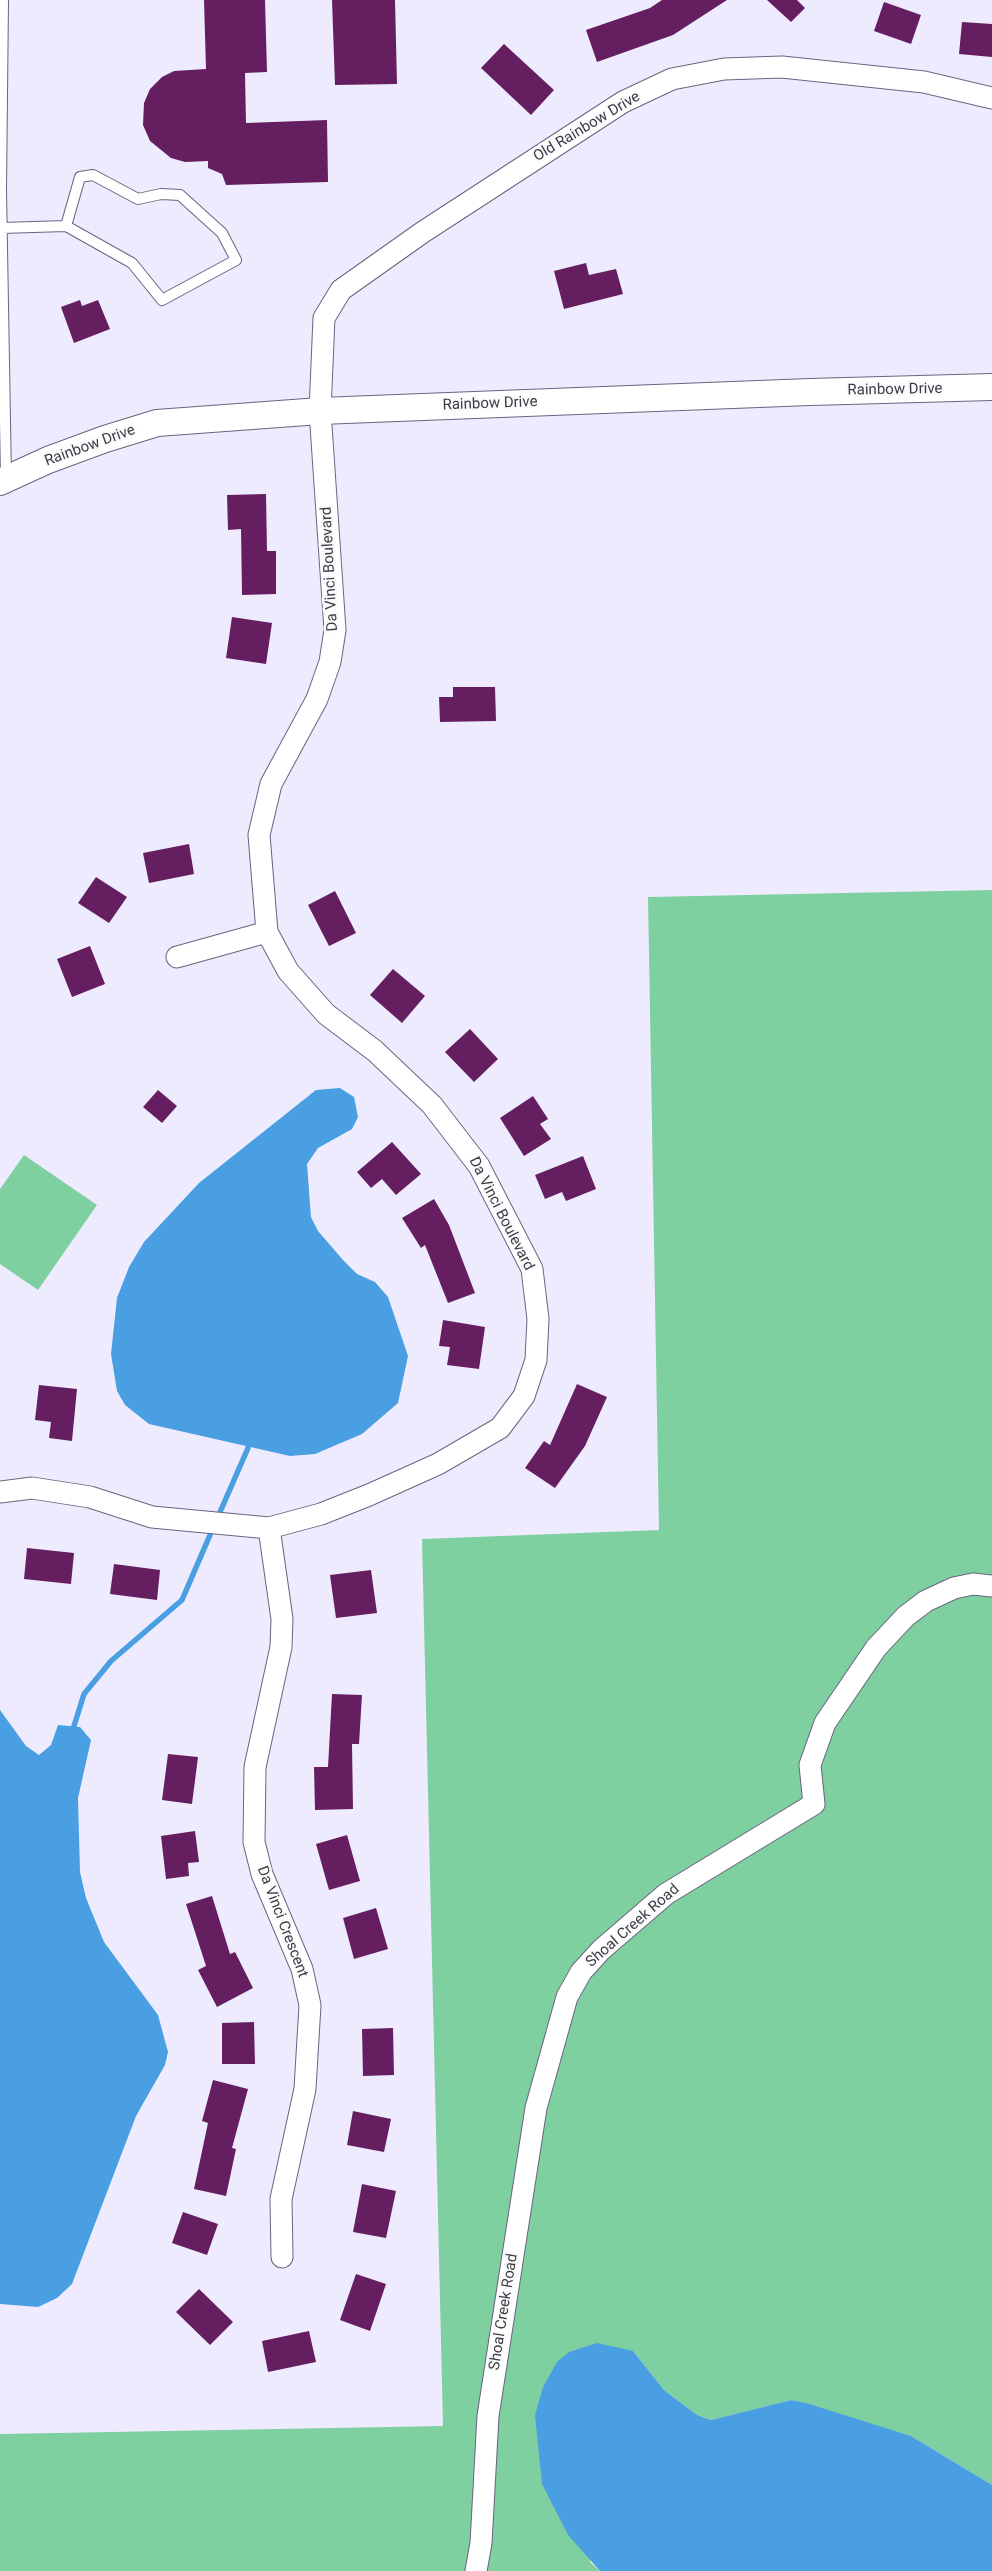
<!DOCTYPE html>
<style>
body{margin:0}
canvas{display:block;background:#efebfe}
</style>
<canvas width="992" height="2571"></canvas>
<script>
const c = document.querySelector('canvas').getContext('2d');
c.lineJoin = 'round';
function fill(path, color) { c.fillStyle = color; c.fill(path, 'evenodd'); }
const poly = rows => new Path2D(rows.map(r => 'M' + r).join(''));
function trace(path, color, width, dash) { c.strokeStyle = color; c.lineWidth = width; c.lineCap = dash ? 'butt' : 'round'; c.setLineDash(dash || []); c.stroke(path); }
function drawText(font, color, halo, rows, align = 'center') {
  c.font = font + ' Roboto,sans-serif'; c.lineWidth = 5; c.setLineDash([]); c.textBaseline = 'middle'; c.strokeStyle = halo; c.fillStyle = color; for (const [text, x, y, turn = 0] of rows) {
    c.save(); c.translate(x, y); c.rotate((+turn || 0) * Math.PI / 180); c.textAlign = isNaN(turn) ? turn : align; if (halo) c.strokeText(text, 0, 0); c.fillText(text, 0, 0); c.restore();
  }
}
fill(poly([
 [992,890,992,2485,911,2436,791,2400,711,2420,697,2415,664,2390,633,2351,590,2562,600,2571,0,2571,0,2434,443,2426,422,1539,659,1530,648,897],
 [24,1155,97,1205,38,1290,0,1264,0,1189]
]), '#7fd0a1');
fill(poly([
 [340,1088,354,1097,358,1117,352,1129,318,1148,307,1164,311,1217,318,1231,343,1260,357,1274,375,1282,388,1297,408,1356,398,1403,362,1434,315,1454,290,1456,149,1424,125,1405,117,1391,111,1354,117,1298,129,1267,144,1242,199,1183,316,1090],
 [0,1710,26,1746,39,1755,51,1745,58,1725,80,1727,91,1740,78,1798,80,1872,86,1898,104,1942,158,2015,168,2052,165,2065,136,2116,72,2284,57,2298,38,2307,0,2304],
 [597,2343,633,2351,664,2390,697,2415,711,2420,791,2400,806,2403,911,2436,992,2485,992,2571,600,2571,568,2535,542,2484,535,2415,543,2387,557,2362,569,2352]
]), '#499fe2');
trace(poly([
 [217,1519,248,1448],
 [74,1726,84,1694,111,1661,182,1600,213,1528]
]), '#499fe2', 5.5);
fill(poly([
 [204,0,265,0,267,72,245,73,246,123,327,120,328,182,226,185,222,174,208,168,208,161,185,162,171,158,150,141,143,125,144,103,150,89,162,77,174,71,206,69],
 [332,0,395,0,397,84,335,85],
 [662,0,727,0,673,35,597,62,586,30,650,8],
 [767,0,797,0,805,8,791,22],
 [884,2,921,15,911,44,874,31],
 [962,22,992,24,992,57,959,54],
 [504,44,554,90,531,115,481,68],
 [586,263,589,275,616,269,623,294,564,309,554,271],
 [80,300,82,306,98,300,110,329,74,343,61,307],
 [266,494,267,551,276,551,276,594,242,595,241,529,228,530,227,495],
 [232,617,272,623,266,664,226,658],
 [453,687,495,687,496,721,440,722,439,697,453,697],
 [189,844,194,874,149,883,143,853],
 [96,877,127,897,109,923,78,903],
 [335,891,356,933,329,946,308,905],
 [90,946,105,984,72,997,57,959],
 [393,969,425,996,402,1023,370,995],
 [470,1029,498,1059,474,1082,445,1052],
 [158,1090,177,1106,162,1123,143,1107],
 [533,1096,548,1119,540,1124,551,1139,524,1156,500,1118],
 [392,1142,421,1174,396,1195,382,1179,371,1188,357,1172],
 [583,1156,596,1189,566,1201,562,1192,545,1199,535,1175],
 [434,1199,449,1225,475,1293,448,1303,425,1245,421,1248,402,1218],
 [443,1320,485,1327,479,1369,447,1365,450,1347,439,1346],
 [577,1384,607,1397,585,1446,555,1488,525,1468,544,1441,550,1445],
 [39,1385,77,1389,72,1441,49,1438,51,1422,35,1420],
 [27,1548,74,1553,71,1584,24,1579],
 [114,1564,160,1570,157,1600,110,1594],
 [371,1570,377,1613,336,1618,330,1575],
 [332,1694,362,1695,359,1744,352,1744,353,1809,315,1810,314,1767,328,1767],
 [168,1754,198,1757,192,1804,162,1800],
 [195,1831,199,1862,188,1863,189,1876,166,1879,161,1836],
 [347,1835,360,1881,329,1890,316,1844],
 [212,1896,230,1954,235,1952,253,1988,217,2007,198,1970,206,1966,186,1904],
 [376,1908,388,1949,354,1959,343,1918],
 [254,2022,255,2064,222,2064,222,2023],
 [393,2028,394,2075,363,2076,362,2029],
 [213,2080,248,2089,232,2148,236,2149,226,2196,194,2189,208,2123,202,2121],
 [353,2111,391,2119,384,2152,347,2145],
 [362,2184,396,2191,386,2238,353,2232],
 [183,2212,218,2224,207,2255,172,2243],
 [356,2274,386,2284,370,2331,340,2320],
 [199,2289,233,2322,210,2345,176,2312],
 [309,2331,316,2362,268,2372,262,2341]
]), '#651f60');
const service = poly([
 [3,0,1,190,6,478],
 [1,228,66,226,132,263,162,300,236,260,222,233,180,195,161,194,138,199,93,175,80,177,66,226]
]);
const minor = poly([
 [177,957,267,932],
 [0,1492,32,1488,90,1497,152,1517,269,1528,321,1514,369,1495,438,1464,500,1428,524,1396,536,1360,538,1319,532,1269,479,1166,432,1105,375,1051,326,1014,288,971,267,932,259,835,271,784,317,699,330,662,335,630,320,411,324,318,341,290,423,232,623,102,672,79,724,69,782,67,924,82,992,98],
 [269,1528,282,1619,281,1647,255,1767,254,1842,262,1874,302,1969,310,2005,305,2089,281,2199,282,2257],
 [476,2571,481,2543,488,2416,536,2108,567,1997,581,1972,601,1950,666,1894,814,1804,810,1765,825,1723,876,1648,906,1616,926,1601,954,1588,973,1584,992,1586]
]);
const tertiary = poly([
 [0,482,48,460,105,439,157,423,320,411,810,392,992,387]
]);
trace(service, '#6a647f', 12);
trace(minor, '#6a647f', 23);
trace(tertiary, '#6a647f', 28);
trace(service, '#fff', 10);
trace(minor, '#fff', 21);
trace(tertiary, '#fff', 26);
drawText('15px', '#3e3b47', '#fbfbfb', [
 ["Old Rainbow Drive",587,127,-31],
 ["Rainbow Drive",895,390,-1],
 ["Rainbow Drive",490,404,-2],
 ["Rainbow Drive",90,446,-20],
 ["Da Vinci Boulevard",330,569,-93],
 ["Da Vinci Boulevard",501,1214,63],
 ["Da Vinci Crescent",282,1922,69],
 ["Shoal Creek Road",633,1926,-41],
 ["Shoal Creek Road",504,2312,-81]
]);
</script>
